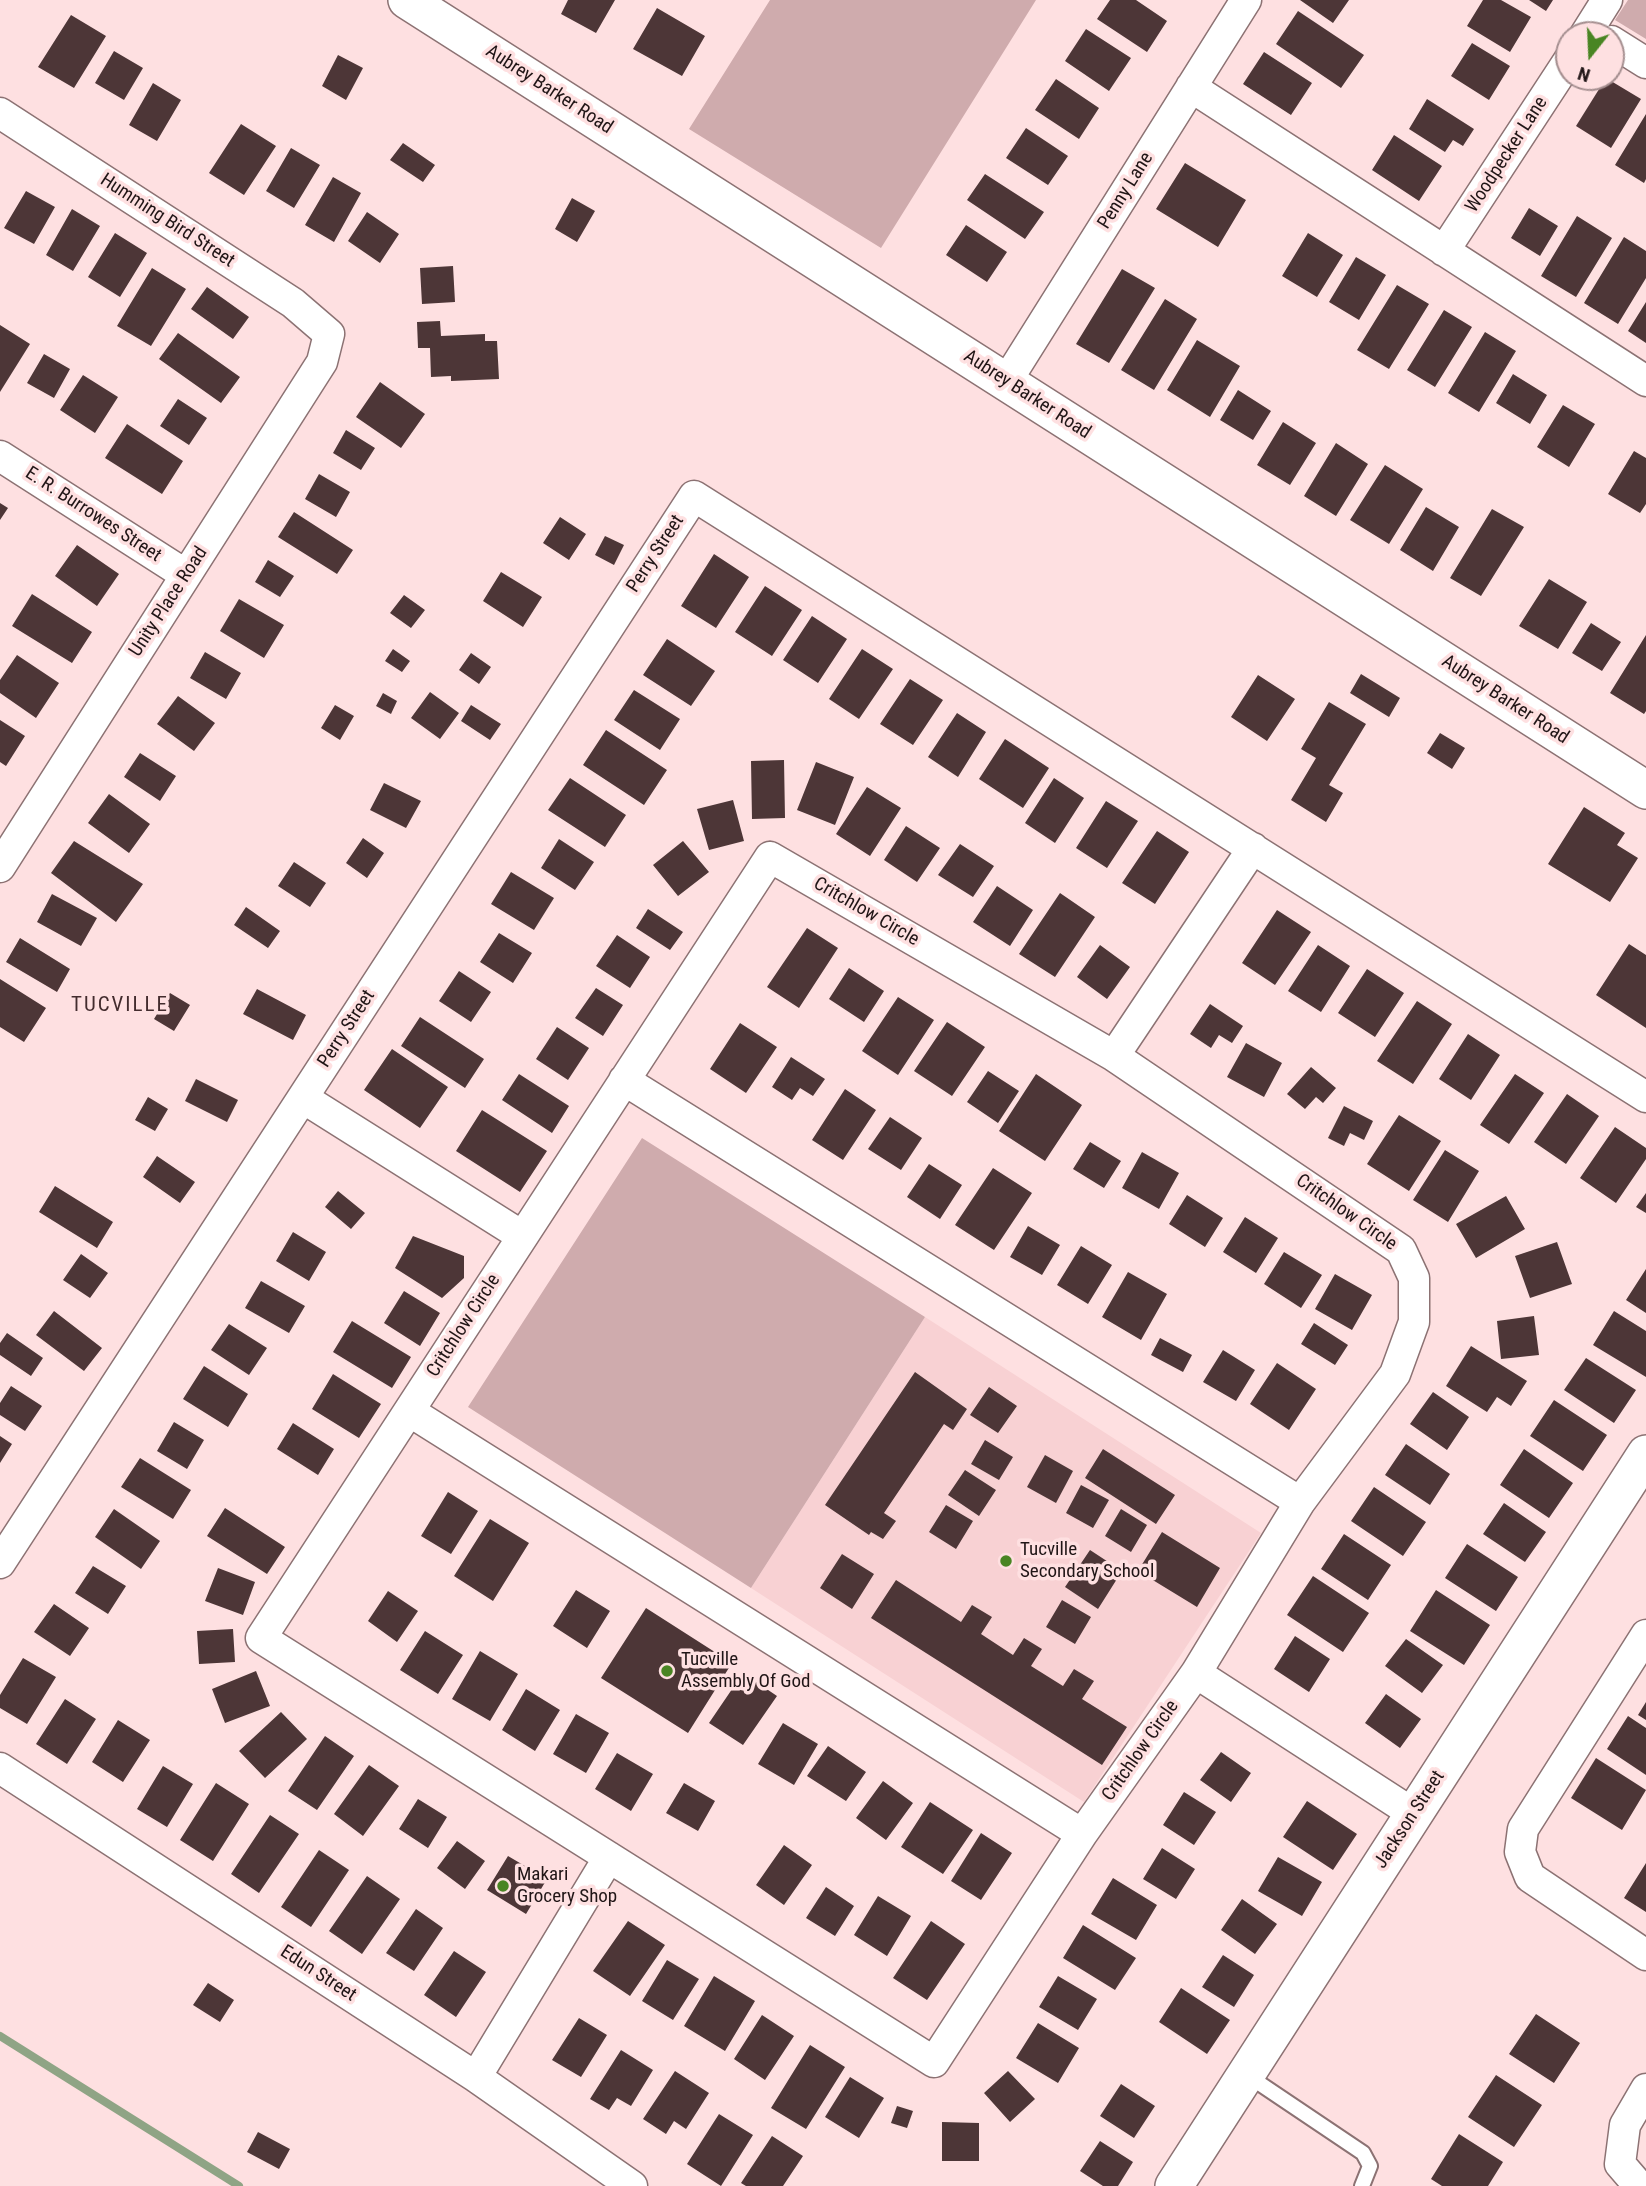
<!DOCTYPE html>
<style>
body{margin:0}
#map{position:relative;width:1646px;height:2186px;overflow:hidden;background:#fee0e1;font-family:"Roboto Condensed",sans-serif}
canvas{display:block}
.north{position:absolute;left:1555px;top:21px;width:70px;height:70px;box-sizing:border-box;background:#fee0e1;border:2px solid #a58f90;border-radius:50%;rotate:198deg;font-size:19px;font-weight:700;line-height:28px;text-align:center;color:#201516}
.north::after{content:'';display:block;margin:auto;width:24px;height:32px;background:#498523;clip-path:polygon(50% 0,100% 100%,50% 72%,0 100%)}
</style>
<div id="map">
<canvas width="1646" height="2186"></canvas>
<div class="north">N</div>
</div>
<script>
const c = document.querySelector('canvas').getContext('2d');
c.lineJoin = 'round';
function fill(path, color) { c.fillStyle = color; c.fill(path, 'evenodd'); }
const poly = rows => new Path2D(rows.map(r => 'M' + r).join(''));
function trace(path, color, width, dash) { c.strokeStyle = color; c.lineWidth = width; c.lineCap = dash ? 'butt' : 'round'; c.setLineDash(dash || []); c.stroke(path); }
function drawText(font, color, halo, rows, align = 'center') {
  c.font = font + ' "Roboto Condensed",sans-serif'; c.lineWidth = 7; c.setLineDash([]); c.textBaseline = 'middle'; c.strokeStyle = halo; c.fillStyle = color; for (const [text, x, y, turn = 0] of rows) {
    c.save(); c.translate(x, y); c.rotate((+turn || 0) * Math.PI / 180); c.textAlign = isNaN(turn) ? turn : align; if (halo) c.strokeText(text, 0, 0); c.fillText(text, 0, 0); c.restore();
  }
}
fill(poly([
 [925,1317,1261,1533,1084,1802,751,1588]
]), '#f8d1d3');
fill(poly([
 [770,0,1036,0,881,248,689,129],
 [1628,0,1646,0,1646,39,1615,20],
 [642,1138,925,1317,751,1588,468,1407]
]), '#cfabad');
trace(poly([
 [0,2036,239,2186]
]), '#8fa485', 8);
fill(poly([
 [568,0,615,0,596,33,561,14],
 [1110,0,1136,0,1167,21,1147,52,1097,19],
 [1300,0,1349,0,1333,23],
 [1483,0,1501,0,1531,17,1510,52,1467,26],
 [1529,0,1553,0,1546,11],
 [657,8,705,36,682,76,633,49],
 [1298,11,1364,55,1341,88,1276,44],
 [71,15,106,36,74,88,38,67],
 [1086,29,1131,58,1109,91,1065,61],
 [1472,43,1510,66,1489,100,1451,76],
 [114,51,143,68,124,100,95,83],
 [1264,52,1312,83,1291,115,1243,84],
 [338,55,363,68,346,100,322,86],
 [1606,78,1641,99,1611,148,1576,126],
 [1056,79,1099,108,1079,139,1035,110],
 [153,83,181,100,157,141,129,125],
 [1427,99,1474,129,1463,146,1453,140,1445,152,1409,129],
 [1646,114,1646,179,1644,183,1615,165],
 [241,124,276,146,244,195,209,173],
 [1026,128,1068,156,1048,185,1006,158],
 [1394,135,1442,166,1419,201,1372,170],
 [403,143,435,165,423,182,390,160],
 [291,148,320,165,294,208,266,191],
 [1185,163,1246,200,1218,247,1156,209],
 [985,174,1044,212,1025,239,967,200],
 [333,177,361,193,334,242,305,225],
 [26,191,55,207,34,244,4,228],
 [572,198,595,211,577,242,555,229],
 [1529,208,1558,226,1540,256,1511,238],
 [72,209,100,226,73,271,46,255],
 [367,212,399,234,380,263,348,241],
 [1577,216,1612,238,1576,297,1541,276],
 [966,225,1007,252,987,282,946,255],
 [115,233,147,253,120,297,88,277],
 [1308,233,1343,255,1317,297,1282,276],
 [1624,237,1646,251,1646,278,1618,324,1584,303],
 [1356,257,1386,275,1359,320,1329,302],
 [453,266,455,302,422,304,420,268],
 [152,268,186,289,151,346,117,326],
 [1122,269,1155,288,1109,363,1076,344],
 [1397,285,1429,304,1389,369,1357,350],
 [207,287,249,317,233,339,191,309],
 [1165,299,1197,319,1154,390,1121,370],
 [1646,302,1646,343,1628,331],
 [1444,310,1472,327,1435,387,1407,370],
 [440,321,441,336,485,334,485,341,497,341,499,379,451,381,451,376,431,377,430,348,418,348,417,322],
 [0,325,30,344,0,392],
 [1485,332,1516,351,1479,412,1448,393],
 [178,333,240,377,221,403,159,359],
 [1197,340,1240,366,1210,417,1167,390],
 [44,354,70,369,54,398,27,383],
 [1513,374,1547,395,1530,424,1496,403],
 [83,375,118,397,95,433,60,410],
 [380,382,425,414,401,448,356,417],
 [1238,390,1271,411,1253,440,1220,420],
 [178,399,207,418,189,445,160,426],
 [1563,405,1595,424,1569,467,1537,447],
 [1283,422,1316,443,1290,485,1257,465],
 [127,424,183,461,162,494,105,458],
 [346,430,375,448,361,470,333,453],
 [1336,443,1368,464,1336,516,1304,496],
 [1634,451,1646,458,1646,504,1640,513,1608,494],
 [1385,465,1423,489,1389,544,1350,520],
 [319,474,350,492,336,517,305,499],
 [0,503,8,508,0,520],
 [1426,507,1459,527,1433,571,1400,550],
 [1492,509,1524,527,1481,596,1450,578],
 [294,512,353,550,337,574,278,537],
 [560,517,586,534,569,560,543,543],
 [605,536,624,545,614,565,595,555],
 [77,545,119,574,97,606,55,576],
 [714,554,749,577,716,628,681,606],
 [268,560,294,576,280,597,255,582],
 [501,572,542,597,523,627,483,601],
 [1549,579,1587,602,1558,649,1519,626],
 [765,586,802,610,772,656,735,632],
 [32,594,92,632,72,663,12,626],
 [404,595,425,610,411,628,390,613],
 [239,599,284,625,264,658,220,631],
 [812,616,847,639,818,683,783,660],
 [1591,623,1621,642,1602,671,1572,653],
 [1646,635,1646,711,1644,714,1610,693],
 [667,639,715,671,691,706,643,675],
 [393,649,410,661,402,672,385,661],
 [862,649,893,669,859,719,829,699],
 [205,652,241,673,226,699,190,678],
 [471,653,491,667,479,684,459,670],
 [17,655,59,683,36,718,0,693,0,680],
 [1361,674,1400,698,1389,717,1350,693],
 [1258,675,1295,699,1267,741,1231,717],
 [910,679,943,700,913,745,880,724],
 [634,690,680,719,660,750,614,720],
 [430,692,459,713,440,739,411,718],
 [383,693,397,701,391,714,376,706],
 [178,696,215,723,194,751,157,724],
 [1329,702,1366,724,1329,785,1343,793,1326,822,1291,800,1316,758,1301,749],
 [335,705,354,716,340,740,321,728],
 [471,705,501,724,490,740,461,721],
 [957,713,986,732,958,777,928,757],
 [0,720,25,736,6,766,0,762],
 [606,730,667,770,644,805,583,765],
 [1440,733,1465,748,1452,769,1427,753],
 [1005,739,1049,768,1023,808,979,779],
 [140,753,176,776,160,801,124,777],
 [784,760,785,818,752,819,751,761],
 [816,762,854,777,835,825,797,810],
 [570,778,626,815,605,847,548,810],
 [1054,778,1084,798,1055,843,1025,823],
 [384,783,421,801,406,828,370,810],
 [867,787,901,808,870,856,836,834],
 [109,794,150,824,129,853,88,823],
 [733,800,744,841,709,850,697,809],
 [1106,801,1138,821,1107,868,1076,848],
 [1584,807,1625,833,1617,845,1638,858,1610,902,1548,864],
 [906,826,940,848,917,882,884,860],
 [1157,831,1189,852,1155,904,1122,883],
 [363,838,384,853,367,878,346,863],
 [559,839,594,862,575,890,541,868],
 [74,841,143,884,116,922,51,873],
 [683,841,709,872,678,896,653,865],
 [960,844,994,866,973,897,938,875],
 [294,862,326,883,310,907,278,886],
 [511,872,554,898,534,930,491,904],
 [997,886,1033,910,1010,946,973,922],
 [1060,893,1095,917,1055,977,1019,954],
 [52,894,97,918,81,946,37,922],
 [246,907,280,931,268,948,234,925],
 [648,909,683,932,670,950,636,928],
 [1277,910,1311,932,1275,985,1242,963],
 [807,928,838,948,799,1008,767,987],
 [499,933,532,953,513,983,480,962],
 [617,935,650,957,630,988,596,966],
 [20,938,70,969,57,992,6,962],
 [1629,944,1646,955,1646,1028,1596,995],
 [1100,945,1130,967,1107,999,1077,977],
 [1318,945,1350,966,1321,1012,1288,991],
 [849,968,884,991,864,1022,829,999],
 [1367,969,1404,993,1375,1037,1338,1013],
 [459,971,491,992,471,1022,439,1001],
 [0,979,46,1008,24,1042,0,1027],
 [596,988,623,1005,603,1036,575,1018],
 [257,989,306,1015,293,1040,243,1014],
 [170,993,190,1005,174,1031,154,1019],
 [898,997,934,1020,898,1075,862,1051],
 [1417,1001,1452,1024,1413,1084,1377,1061],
 [1210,1004,1243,1026,1232,1043,1219,1035,1211,1048,1190,1034],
 [420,1017,484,1059,465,1088,401,1046],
 [947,1022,985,1047,952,1096,914,1071],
 [740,1023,777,1047,746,1093,710,1069],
 [557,1027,589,1048,568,1080,536,1059],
 [1468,1034,1500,1055,1471,1100,1439,1079],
 [1246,1043,1282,1063,1264,1097,1227,1077],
 [392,1049,448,1087,420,1128,364,1090],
 [791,1057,825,1079,813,1096,800,1088,792,1100,772,1087],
 [1311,1067,1336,1088,1323,1103,1316,1097,1305,1109,1287,1094],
 [988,1071,1019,1091,998,1123,967,1102],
 [519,1074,569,1106,552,1133,502,1100],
 [1036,1074,1082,1105,1045,1161,999,1131],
 [1515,1074,1544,1093,1509,1144,1480,1125],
 [196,1079,238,1100,227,1122,185,1101],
 [845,1089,876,1110,843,1160,812,1140],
 [1567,1094,1599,1116,1566,1164,1534,1142],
 [148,1097,168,1109,155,1131,135,1120],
 [1344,1106,1373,1121,1364,1140,1350,1133,1344,1146,1328,1138],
 [482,1110,547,1151,520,1192,456,1151],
 [1399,1115,1441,1141,1409,1191,1367,1164],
 [890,1117,922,1138,901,1170,868,1149],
 [1615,1127,1646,1148,1646,1159,1616,1203,1580,1178],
 [1090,1142,1121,1161,1104,1188,1073,1169],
 [1445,1150,1479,1171,1448,1222,1413,1200],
 [1142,1152,1179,1173,1159,1209,1122,1188],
 [157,1156,195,1182,180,1203,143,1177],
 [929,1164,962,1185,940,1219,907,1197],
 [993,1168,1032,1193,994,1250,955,1225],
 [55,1186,113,1222,97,1248,39,1212],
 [338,1191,365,1213,351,1229,325,1207],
 [1646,1193,1646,1213,1636,1207],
 [1187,1195,1223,1218,1205,1247,1169,1224],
 [1506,1196,1525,1229,1476,1258,1456,1224],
 [1245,1217,1278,1238,1256,1273,1223,1252],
 [1028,1226,1060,1245,1042,1275,1010,1257],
 [293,1232,326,1252,309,1281,276,1261],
 [413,1236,464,1256,464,1278,442,1298,395,1268],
 [1557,1242,1572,1284,1530,1298,1515,1256],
 [1081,1246,1112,1265,1088,1304,1057,1285],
 [1284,1252,1322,1275,1301,1308,1264,1284],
 [81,1254,108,1273,90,1298,63,1280],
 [1646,1269,1646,1313,1626,1300],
 [1128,1272,1167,1294,1141,1340,1102,1317],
 [1335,1274,1372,1295,1352,1330,1315,1309],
 [261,1281,305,1306,289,1333,245,1308],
 [404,1291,440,1313,420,1346,384,1323],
 [54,1311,102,1348,84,1371,36,1335],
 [1614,1311,1646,1331,1646,1377,1593,1345],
 [1534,1316,1539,1355,1501,1359,1497,1321],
 [352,1321,411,1357,392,1388,333,1352],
 [1314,1323,1348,1345,1335,1365,1301,1344],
 [229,1324,267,1348,249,1375,211,1350],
 [7,1333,43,1358,31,1376,0,1355,0,1343],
 [1160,1338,1192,1355,1183,1372,1151,1355],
 [1471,1346,1527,1381,1511,1406,1497,1397,1487,1412,1446,1386],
 [1223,1350,1255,1370,1236,1401,1203,1382],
 [1586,1358,1636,1390,1614,1423,1564,1390],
 [1277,1363,1316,1389,1289,1430,1250,1404],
 [204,1366,248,1394,228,1427,183,1399],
 [915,1372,967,1409,953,1430,944,1424,884,1513,896,1521,883,1539,871,1532,869,1535,825,1505],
 [333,1374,381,1404,359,1438,312,1409],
 [11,1386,42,1406,25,1431,0,1415,0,1403],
 [989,1387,1017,1406,998,1433,970,1415],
 [1433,1392,1469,1417,1447,1450,1410,1424],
 [1554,1400,1607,1435,1583,1471,1530,1436],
 [174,1422,204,1440,187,1469,157,1451],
 [293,1423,334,1449,318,1475,277,1449],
 [0,1436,12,1444,0,1463],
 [985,1440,1013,1457,999,1480,971,1464],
 [1406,1444,1450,1474,1430,1505,1385,1475],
 [1103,1449,1175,1495,1156,1524,1085,1478],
 [1524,1449,1573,1483,1549,1518,1500,1485],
 [1045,1455,1073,1471,1056,1503,1027,1487],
 [140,1458,191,1490,173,1519,121,1487],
 [965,1470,996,1490,979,1516,948,1495],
 [1081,1485,1109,1500,1093,1528,1066,1513],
 [1374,1487,1426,1522,1403,1556,1351,1521],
 [448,1492,478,1511,451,1554,421,1536],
 [1504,1503,1546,1532,1525,1562,1483,1534],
 [946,1505,973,1521,956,1549,929,1532],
 [225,1508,285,1547,267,1574,207,1536],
 [114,1509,160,1541,141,1569,95,1537],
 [1121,1509,1147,1525,1131,1552,1105,1536],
 [490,1519,529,1543,493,1601,454,1576],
 [1162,1532,1220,1568,1197,1607,1138,1571],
 [1344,1534,1391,1565,1368,1600,1321,1569],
 [1467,1544,1518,1577,1496,1611,1445,1578],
 [1090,1550,1122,1571,1098,1609,1065,1587],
 [842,1554,874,1574,852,1609,820,1588],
 [93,1566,126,1586,108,1614,75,1593],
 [218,1568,255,1582,243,1615,205,1601],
 [1313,1576,1369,1613,1343,1652,1287,1615],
 [896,1580,961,1622,972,1605,992,1617,981,1634,1013,1655,1024,1638,1042,1649,1031,1666,1063,1686,1074,1669,1094,1681,1082,1699,1127,1727,1102,1765,871,1618],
 [576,1590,610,1611,587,1648,553,1626],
 [1436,1590,1490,1625,1464,1665,1410,1631],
 [388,1591,418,1611,397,1642,368,1621],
 [1062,1600,1091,1617,1075,1644,1046,1627],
 [54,1604,89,1628,70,1656,34,1632],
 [646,1608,732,1663,688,1733,601,1678],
 [233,1629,235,1662,199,1664,197,1631],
 [425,1631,463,1655,438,1694,400,1670],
 [1295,1636,1330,1659,1309,1692,1274,1669],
 [1406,1639,1443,1665,1422,1693,1385,1666],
 [480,1651,518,1674,490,1721,452,1699],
 [23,1658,56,1677,27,1724,0,1708,0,1695],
 [256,1671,270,1706,225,1723,212,1689],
 [743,1673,777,1696,743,1745,709,1723],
 [526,1689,560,1710,535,1751,502,1730],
 [1386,1694,1421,1719,1400,1748,1365,1723],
 [65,1699,96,1719,67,1764,36,1744],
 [1646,1702,1646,1720,1638,1715],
 [281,1712,307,1739,265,1778,239,1751],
 [576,1714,609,1733,586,1773,553,1754],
 [1628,1716,1646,1728,1646,1775,1607,1749],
 [118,1720,150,1740,123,1782,92,1762],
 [783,1723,818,1744,794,1785,758,1764],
 [325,1736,354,1756,317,1810,288,1791],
 [828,1746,866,1772,846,1801,807,1776],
 [1221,1752,1251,1773,1231,1802,1200,1780],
 [617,1753,653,1774,631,1811,595,1789],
 [1596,1758,1646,1790,1622,1830,1571,1798],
 [369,1765,399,1786,363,1836,334,1814],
 [163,1766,193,1784,167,1827,137,1809],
 [883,1781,913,1803,886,1840,856,1818],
 [216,1783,249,1804,213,1861,180,1840],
 [684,1783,715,1801,698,1831,666,1813],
 [1184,1792,1216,1812,1194,1845,1163,1825],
 [418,1799,447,1817,428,1848,399,1829],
 [1307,1801,1357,1834,1333,1870,1283,1837],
 [930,1802,973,1830,943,1874,901,1847],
 [270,1815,299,1834,259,1893,231,1874],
 [981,1833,1012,1853,981,1900,951,1881],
 [457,1841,485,1861,465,1889,437,1868],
 [784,1845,812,1865,784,1905,756,1885],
 [1162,1848,1195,1869,1176,1899,1143,1879],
 [319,1850,349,1870,311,1927,281,1907],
 [508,1856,547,1879,526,1914,487,1890],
 [1278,1857,1322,1882,1302,1916,1258,1891],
 [1646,1863,1646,1912,1624,1898],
 [367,1876,400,1899,362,1954,329,1931],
 [1113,1878,1157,1905,1136,1940,1091,1914],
 [826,1887,854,1906,835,1936,806,1918],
 [878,1896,911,1916,887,1956,854,1935],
 [1242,1899,1277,1924,1255,1954,1221,1930],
 [416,1909,443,1928,414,1971,386,1953],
 [628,1921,665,1945,630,1996,593,1971],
 [931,1921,965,1944,927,2000,893,1978],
 [1083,1925,1136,1958,1115,1990,1063,1958],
 [454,1951,486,1972,456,2017,424,1995],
 [1223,1955,1254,1975,1234,2007,1202,1987],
 [667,1960,699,1979,673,2020,642,2001],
 [714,1976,755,2001,725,2051,684,2026],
 [1058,1976,1097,1999,1078,2030,1039,2007],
 [208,1983,234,2000,220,2022,193,2005],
 [1181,1988,1230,2020,1207,2054,1159,2022],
 [1536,2014,1580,2043,1554,2083,1509,2054],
 [762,2015,794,2036,765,2080,734,2059],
 [579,2018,607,2035,581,2077,552,2060],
 [1038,2023,1079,2048,1058,2083,1016,2058],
 [810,2045,845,2067,806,2129,771,2108],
 [621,2050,653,2070,631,2106,617,2098,609,2110,590,2099],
 [675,2071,709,2093,686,2129,674,2121,666,2134,643,2119],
 [1008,2071,1035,2099,1010,2122,984,2093],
 [1496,2075,1542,2105,1514,2147,1468,2117],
 [850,2077,884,2098,859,2138,825,2117],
 [1121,2084,1155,2106,1134,2138,1100,2116],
 [897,2106,913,2111,907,2128,891,2123],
 [719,2114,753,2135,721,2186,687,2164],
 [942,2122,979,2123,979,2161,942,2161],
 [258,2132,290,2149,279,2169,247,2152],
 [1459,2134,1503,2162,1488,2186,1442,2186,1431,2179],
 [772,2136,803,2156,783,2186,746,2186,741,2183],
 [1100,2141,1133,2162,1118,2186,1103,2186,1080,2171]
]), '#4d3637');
const service = poly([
 [1247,2075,1363,2153,1370,2166,1362,2186]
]);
const minor = poly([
 [1585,35,1607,0],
 [1611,41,1646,63],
 [1191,87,1646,381],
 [0,113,293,303,329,334,322,362,0,867],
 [1444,251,1569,60],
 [1006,382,1246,0],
 [0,456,186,575],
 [770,857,1114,1056,1401,1250,1414,1278,1414,1322,1395,1374,1300,1502,1196,1673,1082,1834,934,2062,261,1638,770,857],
 [1114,1056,1253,848],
 [624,1080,1300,1502],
 [303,1098,522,1236],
 [409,1411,1082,1834],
 [0,1563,694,496,1646,1097],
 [1646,1635,1523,1829,1520,1852,1530,1877,1646,1955],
 [1196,1673,1414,1814],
 [0,1768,476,2077,632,2186],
 [476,2077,609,1857],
 [1639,2186,1620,2164,1625,2125,1646,2089]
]);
const tertiary = poly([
 [407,0,1646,790],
 [1174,2186,1646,1454]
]);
trace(service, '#8c7273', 18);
trace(minor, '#8c7273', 33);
trace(tertiary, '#8c7273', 40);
trace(service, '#fff', 14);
trace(minor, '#fff', 30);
trace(tertiary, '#fff', 37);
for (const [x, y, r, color] of [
 [1006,1561,7,"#498523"],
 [667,1671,7,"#498523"],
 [503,1886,7,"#498523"]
]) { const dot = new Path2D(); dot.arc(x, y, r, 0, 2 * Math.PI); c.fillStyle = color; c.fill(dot); trace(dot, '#fee0e1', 2.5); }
drawText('19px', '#201516', '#fee0e1', [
 ["Aubrey Barker Road",549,90,33],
 ["Woodpecker Lane",1507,155,-57],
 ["Penny Lane",1126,191,-58],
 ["Humming Bird Street",167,221,33],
 ["Aubrey Barker Road",1027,395,33],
 ["E. R. Burrowes Street",93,515,33],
 ["Perry Street",656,554,-57],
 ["Unity Place Road",169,602,-57],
 ["Aubrey Barker Road",1505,700,33],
 ["Critchlow Circle",866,912,30],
 ["Perry Street",347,1029,-57],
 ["Critchlow Circle",1346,1213,35],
 ["Critchlow Circle",464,1326,-57],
 ["Critchlow Circle",1141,1751,-55],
 ["Jackson Street",1410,1820,-57],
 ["Edun Street",318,1974,33]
]);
drawText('19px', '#201516', '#fee0e1', [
 ["Tucville",1020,1550],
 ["Secondary School",1020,1572],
 ["Tucville",681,1660],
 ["Assembly Of God",681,1682],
 ["Makari",517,1875],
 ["Grocery Shop",517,1897]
], 'left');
c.letterSpacing = '2px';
drawText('21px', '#432c2e', '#fee0e1', [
 ["TUCVILLE",120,1006]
]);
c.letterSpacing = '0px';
</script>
